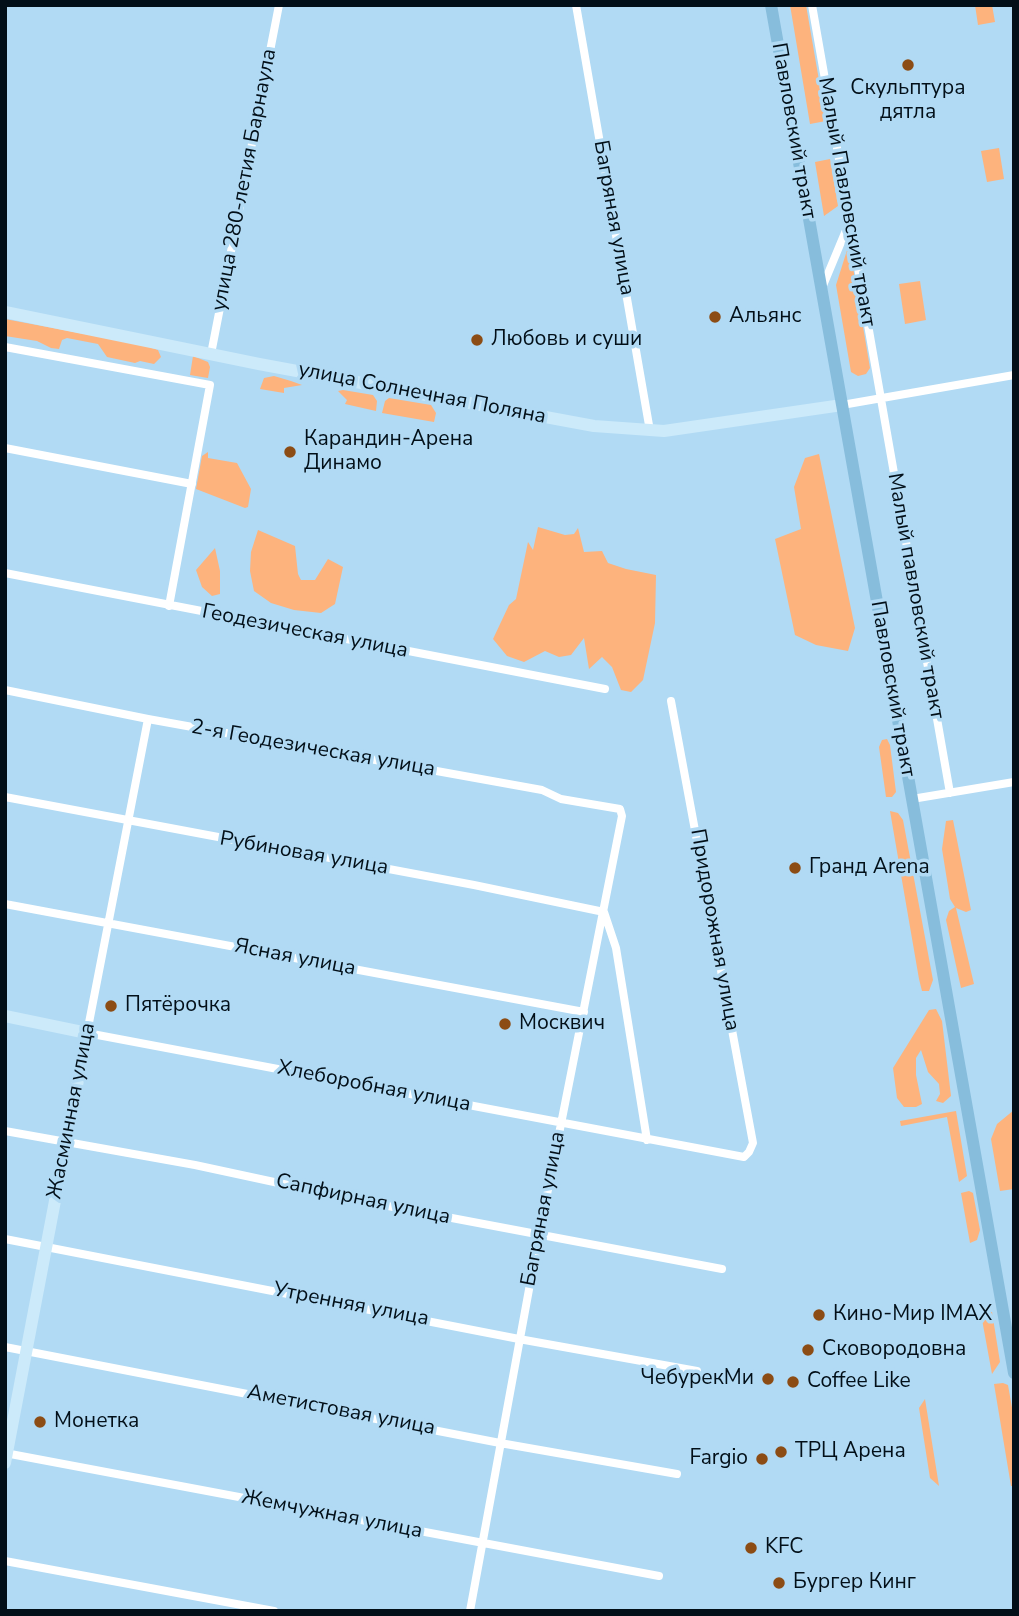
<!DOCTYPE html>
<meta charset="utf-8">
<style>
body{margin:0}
#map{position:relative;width:1019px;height:1616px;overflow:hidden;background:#b1daf4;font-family:"Nunito Sans",sans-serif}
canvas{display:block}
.frame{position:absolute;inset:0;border:7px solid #020f18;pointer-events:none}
</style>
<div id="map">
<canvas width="1019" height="1616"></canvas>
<div class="frame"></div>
</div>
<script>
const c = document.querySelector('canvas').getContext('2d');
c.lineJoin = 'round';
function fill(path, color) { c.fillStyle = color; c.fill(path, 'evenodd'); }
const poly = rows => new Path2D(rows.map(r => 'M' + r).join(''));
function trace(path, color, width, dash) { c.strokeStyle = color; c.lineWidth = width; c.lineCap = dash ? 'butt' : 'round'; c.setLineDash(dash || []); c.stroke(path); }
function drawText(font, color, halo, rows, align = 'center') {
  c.font = font + ' "Nunito Sans",sans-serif'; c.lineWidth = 7; c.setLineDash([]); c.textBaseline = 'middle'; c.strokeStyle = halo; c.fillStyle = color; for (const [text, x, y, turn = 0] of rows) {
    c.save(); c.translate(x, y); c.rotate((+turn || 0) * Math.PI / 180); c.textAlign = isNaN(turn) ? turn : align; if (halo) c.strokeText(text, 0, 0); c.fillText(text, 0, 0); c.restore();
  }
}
fill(poly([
 [790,5,806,5,826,121,810,124],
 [975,5,992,5,995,22,978,25],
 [999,148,1004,179,987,182,981,151],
 [830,159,838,206,824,216,815,162],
 [849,244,870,368,866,374,858,376,851,372,836,285],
 [920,281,926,320,905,324,899,284],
 [5,319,143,345,158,350,161,357,154,364,140,361,135,363,107,357,98,344,67,338,62,340,59,349,51,348,37,341,5,336],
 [193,356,208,362,210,367,208,378,190,375],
 [274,376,291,381,302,385,284,388,284,393,260,389,264,378],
 [343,390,373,395,377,401,376,411,345,404,347,400,338,391],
 [389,398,431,405,436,413,434,422,382,413,385,401],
 [208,452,208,458,237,463,251,489,248,507,245,508,196,489,202,456],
 [819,454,855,628,848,651,816,645,795,635,775,539,801,529,794,487,805,458],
 [538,527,565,535,574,534,578,528,584,552,602,551,608,563,626,569,656,575,655,623,643,680,631,692,621,690,612,667,602,657,589,669,584,638,571,655,559,657,545,651,524,662,507,656,493,639,509,605,516,599,528,542,533,550],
 [258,530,295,546,298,574,301,580,315,580,328,559,343,567,335,604,321,613,294,610,271,603,254,591,250,571,251,552],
 [215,548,220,571,220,594,212,596,202,587,196,570],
 [887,739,890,745,896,792,892,797,886,797,879,747,882,740],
 [890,811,898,813,903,820,933,980,929,991,922,991,919,979],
 [953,820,971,910,966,912,956,908,974,984,961,988,946,920,949,911,955,907,950,899,942,849,946,821],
 [936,1009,942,1021,951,1096,943,1103,936,1101,940,1094,939,1084,928,1072,921,1050,916,1058,916,1075,922,1104,916,1107,904,1107,897,1098,893,1068,929,1010],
 [1014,1110,1014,1189,1000,1191,991,1139,997,1124],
 [956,1111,967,1176,959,1182,947,1117,901,1126,900,1121],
 [969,1191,973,1193,980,1230,977,1240,970,1243,961,1193],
 [992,1312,1000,1362,992,1374,981,1314],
 [1003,1383,1008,1385,1014,1419,1014,1486,1011,1486,994,1384],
 [925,1399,939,1486,930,1478,919,1408]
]), '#fdb37d');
trace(poly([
 [576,5,650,431],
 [812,5,950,793],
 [822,288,849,223],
 [5,347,210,385,169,606],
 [211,354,279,5],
 [842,405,1014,375],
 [5,448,192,484],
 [5,573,605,689],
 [5,690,148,719,542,790,561,799,620,809,622,816,539,1235,470,1611],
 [148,719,87,1033,744,1157,749,1152,753,1143,671,701],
 [5,797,474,885,604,912,616,948,647,1140],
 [912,799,1014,782],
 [5,904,584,1012],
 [5,1131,195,1165,367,1202,722,1269],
 [5,1239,519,1339,697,1371],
 [5,1347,500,1443,677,1474],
 [5,1453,659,1576],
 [5,1561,274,1611]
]), '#fff', 8);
trace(poly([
 [5,312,259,364,594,426,664,431,842,405],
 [5,1016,87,1033,5,1463]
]), '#cceafa', 12);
trace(poly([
 [771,5,1014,1373]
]), '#87bddc', 12);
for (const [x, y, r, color] of [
 [908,65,7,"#8c4c14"],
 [715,317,7,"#8c4c14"],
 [477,340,7,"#8c4c14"],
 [290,452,7,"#8c4c14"],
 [795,868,7,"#8c4c14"],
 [111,1006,7,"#8c4c14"],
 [505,1024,7,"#8c4c14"],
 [819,1315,7,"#8c4c14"],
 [808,1350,7,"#8c4c14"],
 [768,1379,7,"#8c4c14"],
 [793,1382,7,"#8c4c14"],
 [40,1422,7,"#8c4c14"],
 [781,1452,7,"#8c4c14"],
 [762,1459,7,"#8c4c14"],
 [751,1548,7,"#8c4c14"],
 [779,1583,7,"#8c4c14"]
]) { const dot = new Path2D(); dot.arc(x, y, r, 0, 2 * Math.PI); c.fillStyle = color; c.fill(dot); trace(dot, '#b1daf4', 2.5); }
drawText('21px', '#020f18', '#b1daf4', [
 ["Скульптура",908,89,"center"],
 ["дятла",908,113,"center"],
 ["Альянс",729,317],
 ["Любовь и суши",491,340],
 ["Карандин-Арена",304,440],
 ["Динамо",304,464],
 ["Гранд Arena",809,868],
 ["Пятёрочка",125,1006],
 ["Москвич",519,1024],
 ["Кино-Мир IMAX",833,1315],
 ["Сковородовна",822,1350],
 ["ЧебурекМи",754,1379,"right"],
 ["Coffee Like",807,1382],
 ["Монетка",54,1422],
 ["ТРЦ Арена",795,1452],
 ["Fargio",748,1459,"right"],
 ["KFC",765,1548],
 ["Бургер Кинг",793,1583]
], 'left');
drawText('21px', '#020f18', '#b1daf4', [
 ["Павловский тракт",793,131,80],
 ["улица 280-летия Барнаула",245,180,-79],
 ["Малый Павловский тракт",846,202,80],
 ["Багряная улица",613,218,80],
 ["улица Солнечная Поляна",422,394,11],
 ["Малый павловский тракт",915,596,80],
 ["Геодезическая улица",305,632,11],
 ["Павловский тракт",892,689,80],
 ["2-я Геодезическая улица",313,749,10],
 ["Рубиновая улица",304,854,10],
 ["Придорожная улица",714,930,80],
 ["Ясная улица",295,958,11],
 ["Хлеборобная улица",374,1087,11],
 ["Жасминная улица",72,1111,-79],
 ["Сапфирная улица",363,1200,12],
 ["Багряная улица",544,1209,-79],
 ["Утренняя улица",351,1305,11],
 ["Аметистовая улица",341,1411,11],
 ["Жемчужная улица",332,1515,11]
]);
</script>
